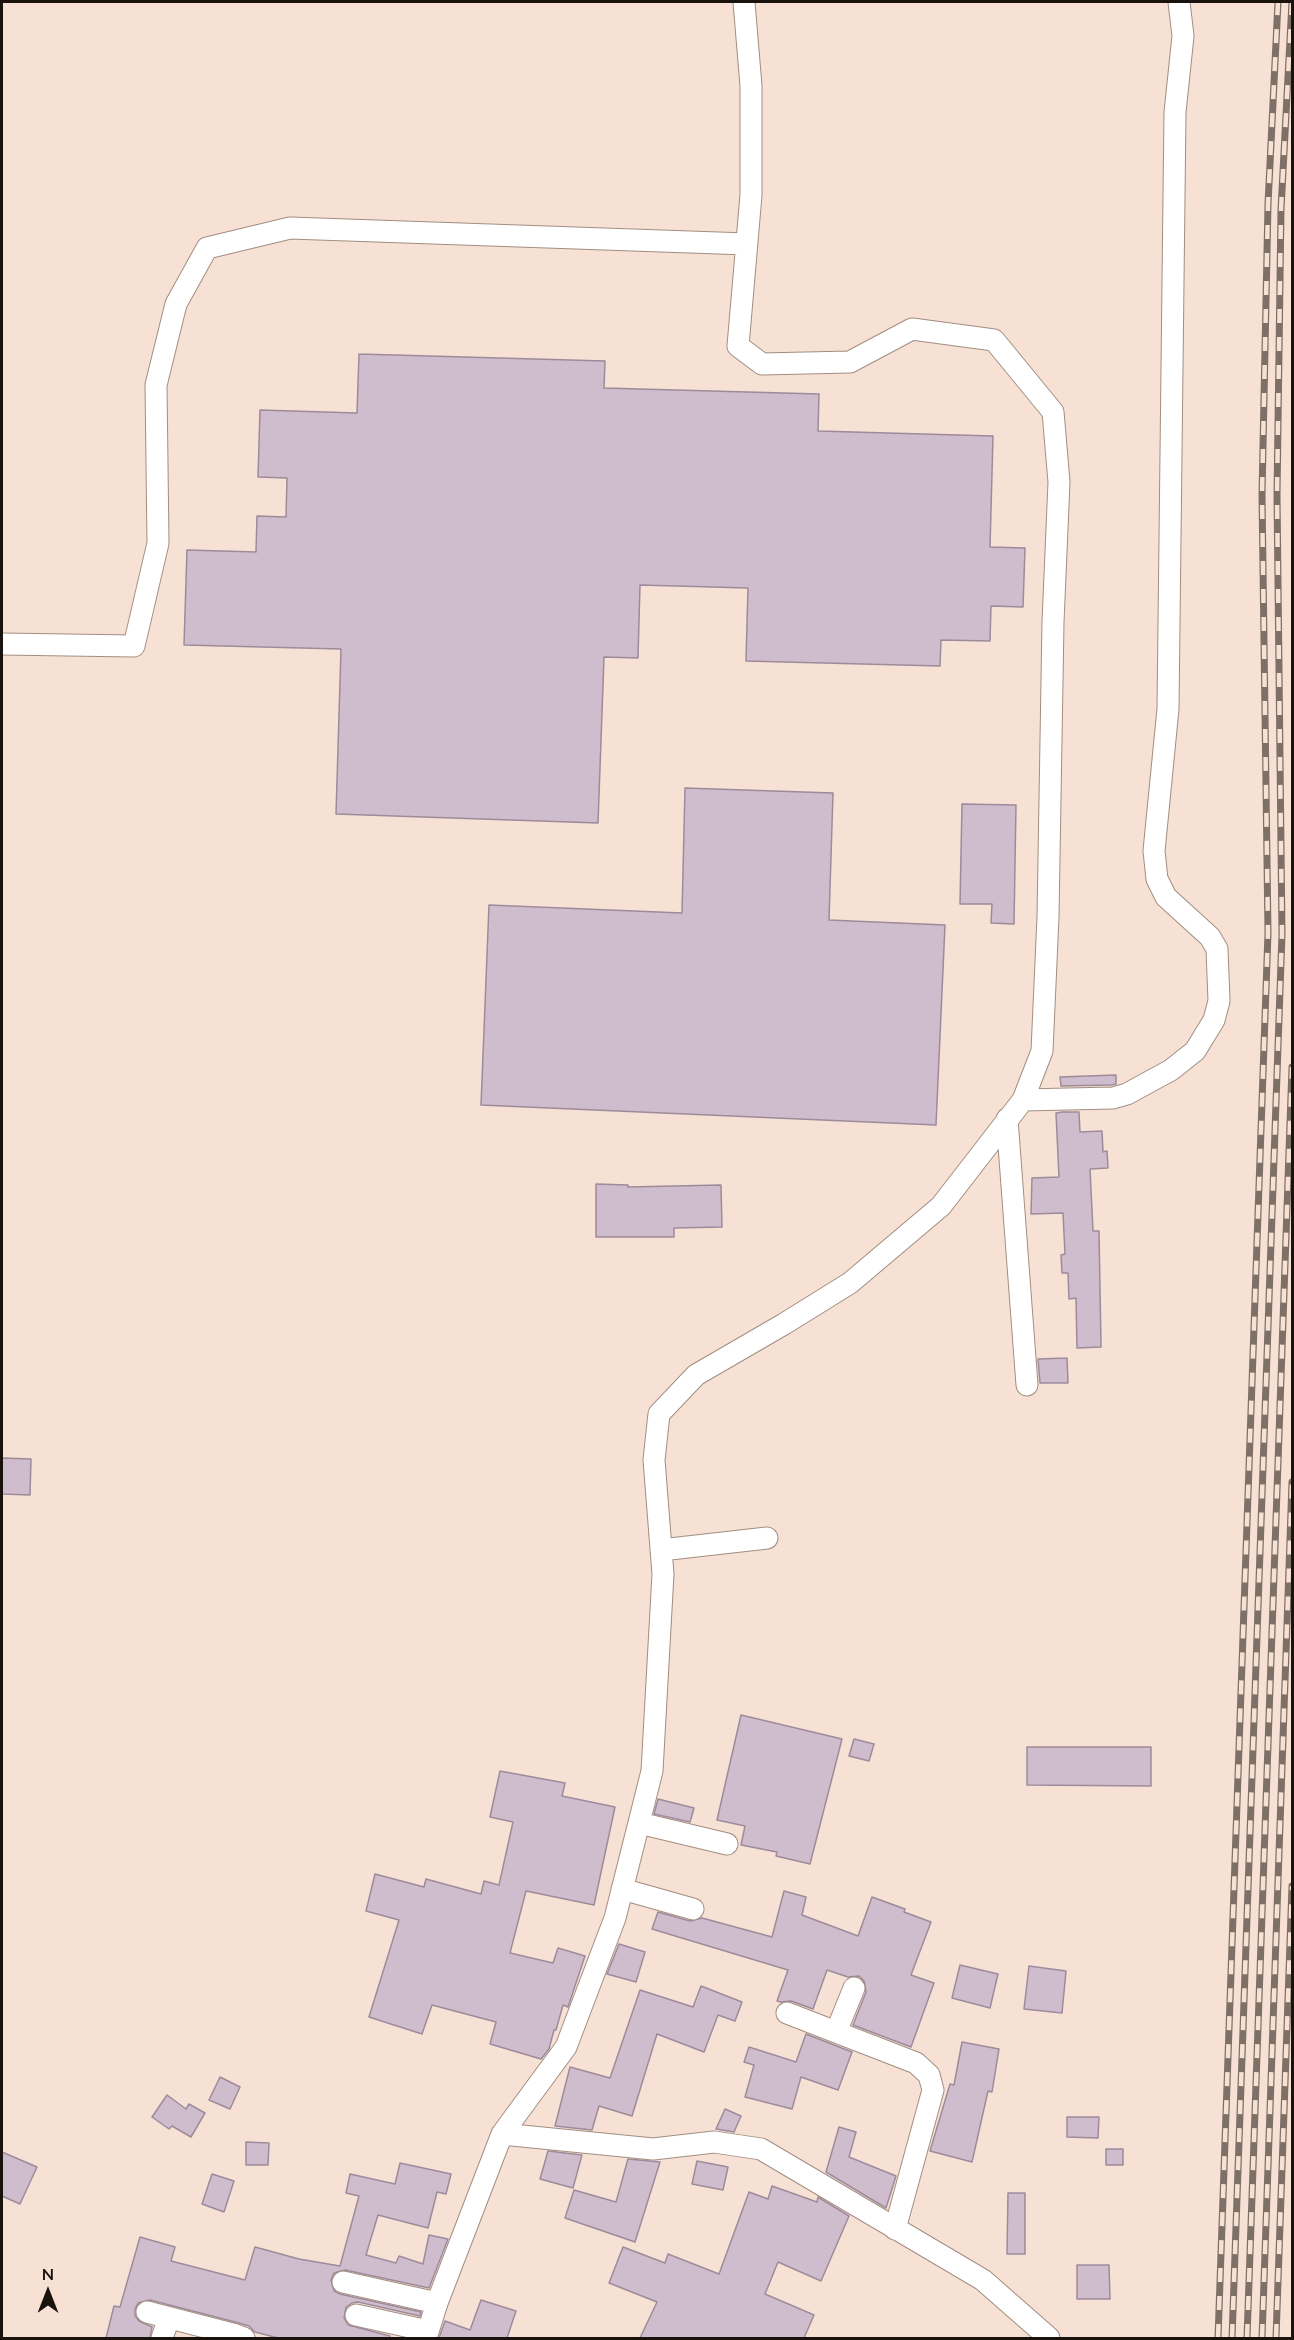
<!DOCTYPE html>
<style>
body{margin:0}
#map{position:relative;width:1294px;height:2340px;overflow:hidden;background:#f7e1d4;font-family:Lato,sans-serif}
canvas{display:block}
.frame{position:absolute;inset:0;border:3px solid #19120d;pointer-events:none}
.north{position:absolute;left:18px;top:2262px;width:60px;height:60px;-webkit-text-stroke:4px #f7e1d4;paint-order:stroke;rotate:0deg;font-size:16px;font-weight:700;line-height:24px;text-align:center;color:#19120d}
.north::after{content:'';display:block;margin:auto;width:21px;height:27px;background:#19120d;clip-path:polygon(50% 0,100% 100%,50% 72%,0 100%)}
</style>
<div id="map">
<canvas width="1294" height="2340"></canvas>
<div class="frame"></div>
<div class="north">N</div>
</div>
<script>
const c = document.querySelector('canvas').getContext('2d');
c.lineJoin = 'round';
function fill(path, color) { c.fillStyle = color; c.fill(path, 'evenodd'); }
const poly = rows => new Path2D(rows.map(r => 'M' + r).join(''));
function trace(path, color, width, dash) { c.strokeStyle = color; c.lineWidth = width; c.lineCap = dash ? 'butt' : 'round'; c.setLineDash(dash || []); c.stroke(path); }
const building = poly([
 [359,354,605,361,604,388,819,394,818,431,993,436,990,547,1025,548,1023,607,991,606,990,641,941,640,940,666,746,661,748,588,640,585,638,658,604,657,598,823,336,814,341,649,184,645,187,550,256,552,257,516,286,517,287,478,258,477,260,410,357,413,359,354],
 [685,788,833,793,829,920,945,925,936,1125,481,1105,489,905,682,913,685,788],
 [962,804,1016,805,1014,924,991,923,992,904,960,904,962,804],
 [1116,1075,1116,1084,1111,1085,1061,1086,1060,1077,1116,1075],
 [1062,1112,1079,1112,1080,1132,1102,1131,1103,1152,1107,1151,1108,1168,1090,1169,1093,1231,1099,1231,1101,1347,1077,1348,1076,1298,1069,1299,1068,1273,1062,1273,1061,1255,1065,1254,1063,1213,1031,1214,1032,1178,1059,1177,1056,1113,1062,1112],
 [596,1184,628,1185,628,1187,721,1185,722,1227,674,1228,674,1237,596,1237,596,1184],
 [1067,1358,1068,1383,1040,1383,1038,1359,1067,1358],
 [2,1458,31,1459,30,1495,2,1494,2,1458],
 [741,1715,842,1739,810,1864,776,1856,777,1852,741,1845,745,1826,717,1820,741,1715],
 [854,1739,874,1744,869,1761,849,1756,854,1739],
 [1027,1747,1151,1747,1151,1786,1027,1785,1027,1747],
 [500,1771,565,1783,562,1796,615,1807,594,1905,526,1891,510,1953,553,1963,558,1948,585,1956,568,2007,563,2005,556,2030,554,2030,549,2049,541,2059,490,2044,496,2022,432,2005,422,2034,369,2017,399,1920,366,1911,375,1874,424,1887,426,1879,481,1894,484,1881,499,1885,513,1822,490,1817,500,1771],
 [658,1799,694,1808,690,1822,654,1814,658,1799],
 [784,1891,806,1897,802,1915,858,1936,872,1897,905,1909,904,1912,931,1922,911,1975,934,1983,911,2047,853,2025,866,1992,864,1981,859,1976,848,1977,827,1970,813,2009,791,2001,781,2002,777,2001,788,1970,652,1929,658,1912,690,1921,702,1918,772,1937,784,1891],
 [619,1944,645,1952,636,1982,607,1974,619,1944],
 [960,1965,998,1974,990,2008,952,1998,960,1965],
 [1029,1966,1066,1971,1062,2013,1024,2009,1029,1966],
 [701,1986,742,2002,735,2021,718,2015,704,2052,657,2034,632,2116,599,2106,592,2130,555,2126,570,2067,610,2078,640,1990,693,2007,701,1986],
 [806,2034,852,2052,838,2090,801,2077,792,2109,745,2097,754,2065,744,2062,749,2047,796,2062,806,2034],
 [962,2042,999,2049,992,2092,988,2091,972,2162,930,2151,950,2084,954,2085,962,2042],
 [220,2077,240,2087,230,2109,209,2100,220,2077],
 [167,2095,186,2109,189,2104,205,2113,191,2137,172,2126,169,2129,152,2117,167,2095],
 [725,2109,741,2116,734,2132,716,2129,725,2109],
 [1067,2117,1099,2117,1098,2138,1067,2137,1067,2117],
 [839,2127,856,2132,849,2157,896,2176,886,2208,826,2172,839,2127],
 [246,2142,269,2143,268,2165,246,2165,246,2142],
 [1106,2149,1123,2149,1123,2165,1106,2165,1106,2149],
 [548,2151,582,2155,573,2188,540,2179,548,2151],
 [2,2152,37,2167,20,2204,2,2196,2,2152],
 [628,2159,660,2162,635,2242,565,2218,574,2190,616,2202,628,2159],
 [697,2161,728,2167,723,2190,692,2184,697,2161],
 [400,2163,451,2174,446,2194,437,2192,428,2228,378,2215,366,2255,396,2263,399,2256,423,2264,429,2235,448,2239,429,2288,345,2270,334,2273,331,2280,334,2291,340,2294,421,2312,420,2316,358,2302,352,2303,346,2307,344,2318,348,2325,390,2336,390,2338,278,2338,255,2332,249,2326,239,2323,150,2300,138,2303,135,2309,135,2316,139,2321,152,2327,150,2338,106,2338,114,2306,120,2307,140,2237,175,2247,171,2261,245,2280,255,2247,299,2259,340,2266,359,2196,346,2193,350,2174,395,2184,400,2163],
 [212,2174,234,2181,224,2212,202,2204,212,2174],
 [772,2186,817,2202,818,2197,849,2216,821,2281,778,2262,765,2294,814,2315,804,2338,640,2338,657,2302,609,2283,623,2247,665,2263,668,2254,719,2274,749,2192,768,2199,772,2186],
 [1008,2193,1025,2193,1025,2254,1007,2254,1008,2193],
 [1077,2265,1109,2265,1110,2299,1077,2299,1077,2265],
 [481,2300,516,2311,507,2338,439,2338,445,2321,470,2330,481,2300]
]);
fill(building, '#cfbdcd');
trace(building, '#9d8b9b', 1.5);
const minor = poly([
 [2,644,134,646,158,543,156,385,176,304,207,248,290,228,747,244],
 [1023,1100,1113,1098,1127,1094,1171,1070,1195,1051,1214,1020,1219,1001,1217,949,1210,937,1166,897,1157,879,1154,851,1168,709,1175,112,1183,36,1179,2],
 [1007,1119,1027,1385],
 [661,1550,767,1538],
 [639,1823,727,1844],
 [622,1889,693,1909],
 [787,2013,916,2063,929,2075,933,2090,895,2229],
 [836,2032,854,1988],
 [502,2134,653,2149,714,2142,761,2149,983,2280,1049,2338],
 [343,2282,437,2303],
 [147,2312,236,2335,244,2338],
 [356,2315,428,2331],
 [162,2338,169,2318],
 [426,2338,437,2303,502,2134,566,2047,615,1918,652,1771,663,1574,654,1460,659,1414,696,1375,784,1324,850,1283,941,1206,1023,1100,1042,1051,1048,917,1053,622,1059,482,1053,412,994,340,912,329,850,362,762,364,738,346,751,195,751,86,744,2]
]);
trace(minor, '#a28e81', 23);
trace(minor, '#fff', 21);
const rail = poly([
 [1218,2338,1268,933,1262,495,1268,204,1278,2],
 [1232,2338,1282,934,1277,495,1281,209,1292,2],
 [1247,2338,1292,1067],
 [1262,2338,1292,1482],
 [1276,2338,1292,1886]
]);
trace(rail, '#7e7067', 7);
trace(rail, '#f7e1d4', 4.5, [14]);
</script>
